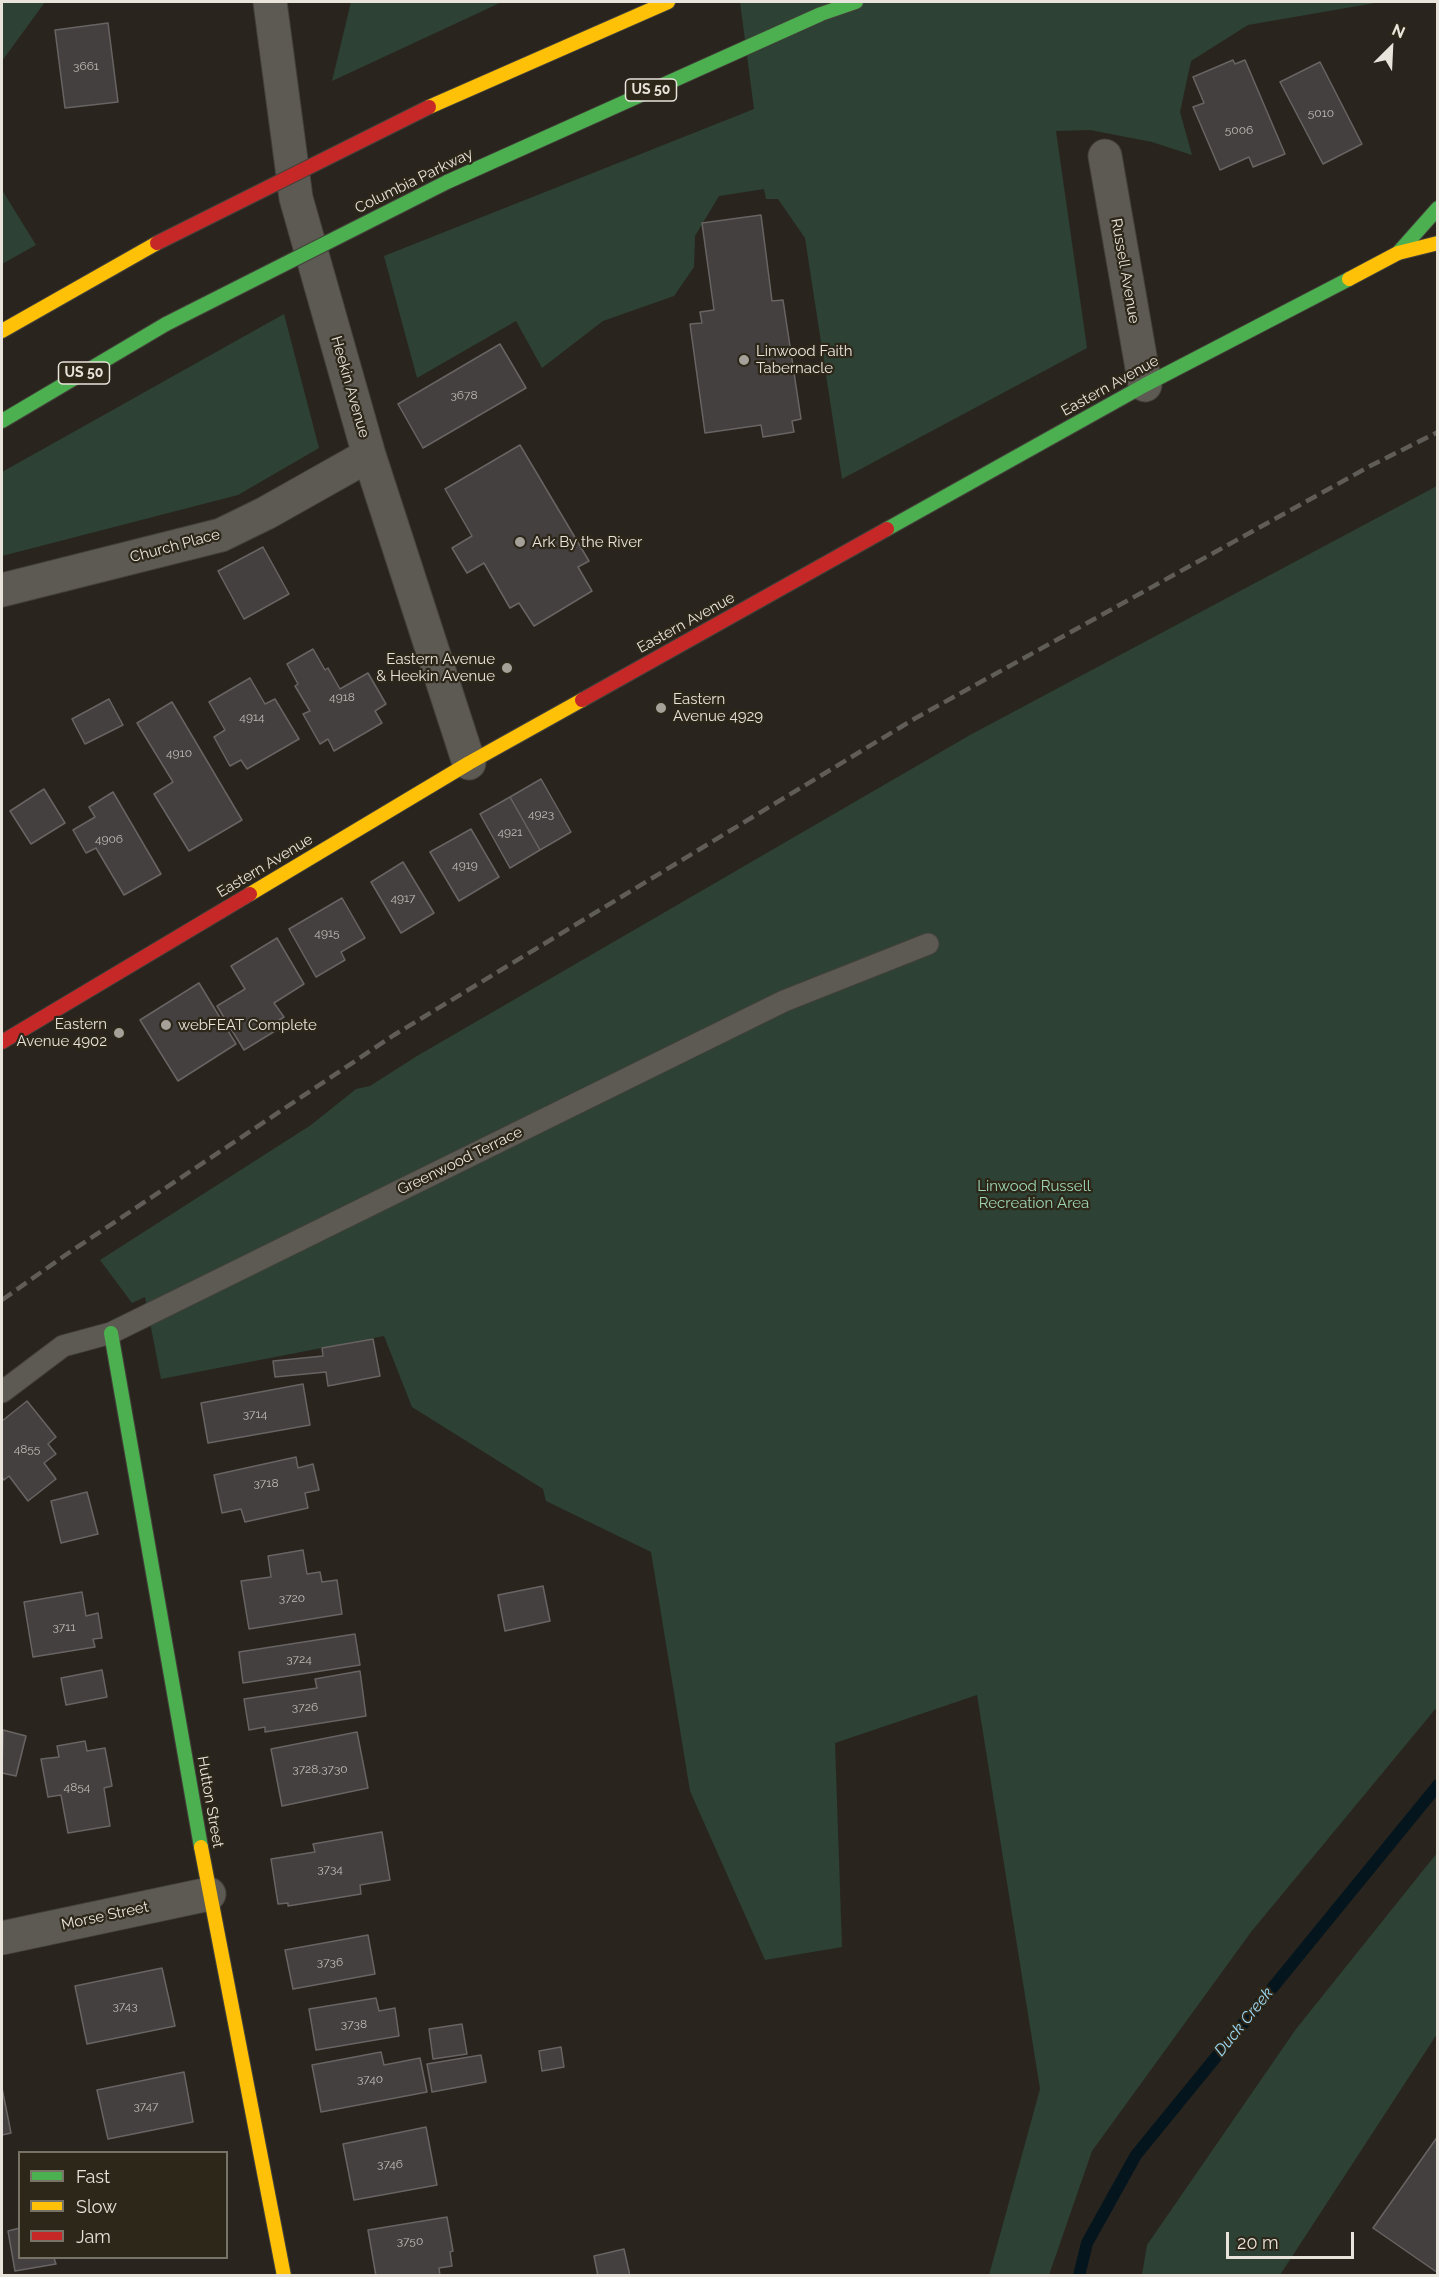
<!DOCTYPE html>
<style>
body{margin:0}
#map{position:relative;width:1439px;height:2277px;overflow:hidden;background:#29251e;font-family:Raleway,sans-serif}
canvas{display:block}
.frame{position:absolute;inset:0;border:3px solid #e8e4db;pointer-events:none}
.legend{position:absolute;left:18px;top:2151px;width:210px;height:108px;box-sizing:border-box;background:#2d2719;border:2px solid #787367;margin:0;padding:8px 10px;list-style:none;font-size:18px;color:#e8e4db}
.legend li{display:flex;align-items:center;gap:12px;height:30px}
.legend b{width:30px;border:2px solid #787367}
.north{position:absolute;left:1361px;top:18px;width:60px;height:60px;-webkit-text-stroke:4px #2d2719;paint-order:stroke;rotate:24deg;font-size:16px;font-weight:700;line-height:24px;text-align:center;color:#e8e4db}
.north::after{content:'';display:block;margin:auto;width:21px;height:27px;background:#e8e4db;clip-path:polygon(50% 0,100% 100%,50% 72%,0 100%)}
.scale{position:absolute;left:1226px;top:2232px;width:128px;height:27px;box-sizing:border-box;border:3px solid #e8e4db;border-top:0;padding-left:8px;font-size:18px;line-height:21px;white-space:nowrap;color:#e8e4db;-webkit-text-stroke:4px #2d2719;paint-order:stroke}
</style>
<div id="map">
<canvas width="1439" height="2277"></canvas>
<div class="frame"></div>
<ul class="legend">
<li><b style="height:8px;background:#4caf50"></b>Fast</li>
<li><b style="height:8px;background:#ffc107"></b>Slow</li>
<li><b style="height:8px;background:#c62828"></b>Jam</li>
</ul>
<div class="north">N</div>
<div class="scale">20 m</div>
</div>
<script>
const c = document.querySelector('canvas').getContext('2d');
c.lineJoin = 'round';
function fill(path, color) { c.fillStyle = color; c.fill(path, 'evenodd'); }
const poly = rows => new Path2D(rows.map(r => 'M' + r).join(''));
function trace(path, color, width, dash) { c.strokeStyle = color; c.lineWidth = width; c.lineCap = dash ? 'butt' : 'round'; c.setLineDash(dash || []); c.stroke(path); }
function drawText(font, color, halo, rows, align = 'center') {
  c.font = font + ' Raleway,sans-serif'; c.lineWidth = 4.5; c.setLineDash([]); c.textBaseline = 'middle'; c.strokeStyle = halo; c.fillStyle = color; for (const [text, x, y, turn = 0] of rows) {
    c.save(); c.translate(x, y); c.rotate((+turn || 0) * Math.PI / 180); c.textAlign = isNaN(turn) ? turn : align; if (halo) c.strokeText(text, 0, 0); c.fillText(text, 0, 0); c.restore();
  }
}
fill(poly([
 [2,2,45,2,2,61],
 [351,2,502,2,332,81],
 [740,2,1381,2,1248,25,1191,61,1180,112,1192,155,1152,142,1090,130,1056,131,1087,348,842,479,805,238,778,199,766,199,764,189,719,196,695,236,694,267,674,296,603,321,542,368,516,321,417,378,384,256,754,109],
 [2,190,36,245,2,264],
 [284,314,319,448,238,495,2,556,2,472],
 [1437,486,1437,1707,1251,1932,1092,2151,1049,2275,989,2275,1040,2089,977,1695,835,1743,842,1947,765,1960,690,1791,651,1552,546,1501,543,1489,412,1407,384,1336,161,1379,145,1297,132,1303,100,1260,311,1125,356,1089,370,1086,417,1056,970,735],
 [1437,1853,1437,2034,1280,2275,1142,2275,1147,2245,1296,2029]
]), '#2d4134');
trace(poly([
 [1079,2276,1087,2243,1136,2155,1438,1785]
]), '#04151d', 12);
const building = poly([
 [108,23,118,102,65,108,55,30,108,23],
 [1233,60,1235,64,1245,60,1285,154,1253,167,1249,157,1220,170,1193,107,1204,103,1193,77,1233,60],
 [1320,62,1362,144,1323,164,1280,82,1320,62],
 [761,215,772,301,783,300,801,419,792,421,794,432,763,437,761,425,705,433,690,324,702,323,700,312,714,310,702,223,761,215],
 [500,344,526,388,423,448,398,404,500,344],
 [520,445,589,561,578,567,592,591,534,626,519,603,510,608,484,563,467,573,452,548,472,536,445,489,520,445],
 [263,547,289,594,244,619,218,571,263,547],
 [313,649,325,670,328,668,340,689,368,673,386,704,375,711,382,723,334,751,328,739,320,744,303,714,310,711,295,686,298,684,287,664,313,649],
 [250,678,265,704,275,699,299,739,247,769,241,760,230,766,214,737,225,730,209,702,250,678],
 [109,699,123,725,85,744,72,719,109,699],
 [172,702,242,820,189,851,154,794,173,782,137,723,172,702],
 [541,779,571,832,540,850,510,797,541,779],
 [44,789,65,823,31,844,10,811,44,789],
 [113,792,161,874,124,895,96,848,86,853,73,830,95,817,89,807,113,792],
 [510,797,540,850,510,868,480,814,510,797],
 [471,829,499,877,459,901,430,852,471,829],
 [403,862,434,913,401,933,371,882,403,862],
 [342,898,365,938,341,952,345,960,316,977,289,929,342,898],
 [277,938,304,984,274,1003,284,1017,276,1022,280,1028,244,1050,217,1006,245,989,231,966,277,938],
 [199,983,236,1044,178,1081,140,1020,199,983],
 [373,1339,380,1376,328,1386,326,1372,275,1377,273,1361,323,1356,322,1348,373,1339],
 [303,1384,310,1425,208,1443,201,1403,303,1384],
 [27,1401,56,1437,48,1444,56,1454,44,1463,56,1479,28,1501,9,1476,4,1480,2,1477,2,1421,27,1401],
 [296,1457,298,1468,313,1464,319,1490,305,1493,308,1508,245,1522,241,1509,222,1513,214,1475,296,1457],
 [87,1492,98,1534,61,1543,51,1501,87,1492],
 [303,1550,307,1574,320,1572,322,1582,337,1580,342,1614,249,1629,241,1581,271,1577,268,1556,303,1550],
 [543,1586,550,1621,505,1631,498,1595,543,1586],
 [82,1592,86,1616,98,1613,102,1638,93,1639,95,1647,33,1657,24,1602,82,1592],
 [355,1634,360,1665,243,1683,239,1652,355,1634],
 [102,1670,107,1697,66,1705,61,1678,102,1670],
 [360,1671,366,1716,265,1732,265,1727,249,1730,244,1699,317,1688,315,1679,360,1671],
 [3,1730,26,1736,16,1776,2,1773,3,1730],
 [357,1732,368,1788,282,1806,271,1749,357,1732],
 [85,1741,87,1751,105,1748,112,1786,104,1788,110,1826,68,1833,61,1795,48,1797,41,1759,59,1757,57,1746,85,1741],
 [382,1832,390,1880,360,1885,361,1894,288,1906,288,1903,278,1904,271,1859,315,1852,313,1844,382,1832],
 [368,1935,375,1974,293,1989,285,1950,368,1935],
 [162,1968,175,2026,87,2044,75,1986,162,1968],
 [376,1998,379,2011,395,2008,399,2036,316,2050,309,2009,376,1998],
 [462,2024,467,2054,433,2059,429,2029,462,2024],
 [561,2047,564,2067,542,2071,539,2051,561,2047],
 [381,2052,384,2065,420,2058,427,2092,321,2112,312,2065,381,2052],
 [481,2055,486,2082,432,2092,427,2064,481,2055],
 [184,2072,193,2122,108,2139,97,2090,184,2072],
 [2,2088,11,2133,2,2135,2,2088],
 [426,2127,437,2185,354,2200,343,2144,426,2127],
 [1438,2136,1438,2273,1373,2228,1438,2136],
 [447,2217,453,2251,450,2252,452,2266,439,2268,440,2276,376,2276,368,2230,447,2217],
 [20,2228,20,2258,54,2258,56,2264,15,2271,8,2231,20,2228],
 [624,2249,630,2276,598,2276,594,2256,624,2249]
]);
fill(building, '#444040');
trace(building, '#686463', 1.5);
const lane = poly([
 [2,1392,63,1346,111,1333,784,1001,928,944]
]);
const street = poly([
 [270,2,296,198,369,455,469,763],
 [1105,156,1145,385],
 [2,590,221,535,266,513,369,455],
 [2,1938,209,1894]
]);
const fast = poly([
 [447,182,821,14,856,2],
 [1398,253,1438,208],
 [2,421,166,324],
 [887,529,1145,385,1349,279],
 [111,1333,201,1847]
]);
const slow = poly([
 [429,107,668,2],
 [1349,279,1398,253,1438,243],
 [2,331,157,243],
 [250,894,469,763,582,700],
 [201,1847,284,2276]
]);
const jam = poly([
 [582,700,887,529],
 [2,1042,250,894]
]);
trace(lane, '#44413b', 23);
trace(street, '#44413b', 35);
trace(fast, '#44413b', 16);
trace(slow, '#44413b', 16);
trace(jam, '#44413b', 16);
trace(lane, '#5d5a54', 21);
trace(street, '#5d5a54', 33);
trace(fast, '#4caf50', 14);
trace(slow, '#ffc107', 14);
trace(jam, '#c62828', 14);
trace(poly([
 [2,1300,64,1256,394,1035,914,719,1372,465,1438,432]
]), '#605d58', 4.5, [12, 6]);
const fastBridge = poly([
 [166,324,447,182]
]);
const jamBridge = poly([
 [157,243,429,107]
]);
trace(fastBridge, '#44413b', 16, []);
trace(jamBridge, '#44413b', 16, []);
trace(fastBridge, '#4caf50', 14);
trace(jamBridge, '#c62828', 14);
for (const [x, y, r, color] of [
 [744,360,6,"#a5a199"],
 [520,542,6,"#a5a199"],
 [507,668,6,"#a5a199"],
 [661,708,6,"#a5a199"],
 [166,1025,6,"#a5a199"],
 [119,1033,6,"#a5a199"]
]) { const dot = new Path2D(); dot.arc(x, y, r, 0, 2 * Math.PI); c.fillStyle = color; c.fill(dot); trace(dot, '#2d2719', 2); }
drawText('12px', '#bfbbb4', null, [
 ["3661",86,66],
 ["5010",1321,113],
 ["5006",1239,130],
 ["3678",464,395],
 ["4918",342,697],
 ["4914",252,717],
 ["4910",179,753],
 ["4923",541,814],
 ["4921",510,832],
 ["4906",109,839],
 ["4919",465,865],
 ["4917",403,898],
 ["4915",327,933],
 ["3714",255,1414],
 ["4855",27,1449],
 ["3718",266,1483],
 ["3720",292,1598],
 ["3711",64,1627],
 ["3724",299,1659],
 ["3726",305,1707],
 ["3728,3730",320,1769],
 ["4854",77,1787],
 ["3734",330,1869],
 ["3736",330,1962],
 ["3743",125,2006],
 ["3738",354,2024],
 ["3740",370,2079],
 ["3747",146,2106],
 ["3746",390,2164],
 ["3750",410,2241]
]);
for (const [x, y, w] of [
 [651,90,51],
 [84,373,51]
]) { const box = new Path2D(); box.roundRect(x - w / 2, y - 11, w, 22, 4.5); c.fillStyle = '#2d2719'; c.fill(box); trace(box, '#e8e4db', 1.5); }
drawText('bold 14px', '#e8e4db', null, [
 ["US 50",651,90],
 ["US 50",84,373]
]);
drawText('15px', '#e8e4db', '#2d2719', [
 ["Columbia Parkway",414,181,-26],
 ["Russell Avenue",1125,271,80],
 ["Eastern Avenue",1110,386,-29],
 ["Heekin Avenue",350,387,74],
 ["Church Place",175,546,-15],
 ["Eastern Avenue",686,623,-29],
 ["Eastern Avenue",265,866,-31],
 ["Greenwood Terrace",460,1161,-26],
 ["Hutton Street",210,1802,80],
 ["Morse Street",105,1916,-12]
]);
drawText('15px', '#e8e4db', '#2d2719', [
 ["Linwood Faith",756,351],
 ["Tabernacle",756,368],
 ["Ark By the River",532,542],
 ["Eastern Avenue",495,659,"right"],
 ["& Heekin Avenue",495,676,"right"],
 ["Eastern",673,699],
 ["Avenue 4929",673,716],
 ["Eastern",107,1024,"right"],
 ["Avenue 4902",107,1041,"right"],
 ["webFEAT Complete",178,1025]
], 'left');
drawText('15px', '#9dd5b3', '#2d2719', [
 ["Linwood Russell",1034,1186],
 ["Recreation Area",1034,1203]
]);
drawText('italic 16px', '#9cdaf7', '#2d2719', [
 ["Duck Creek",1244,2022,-51]
]);
</script>
